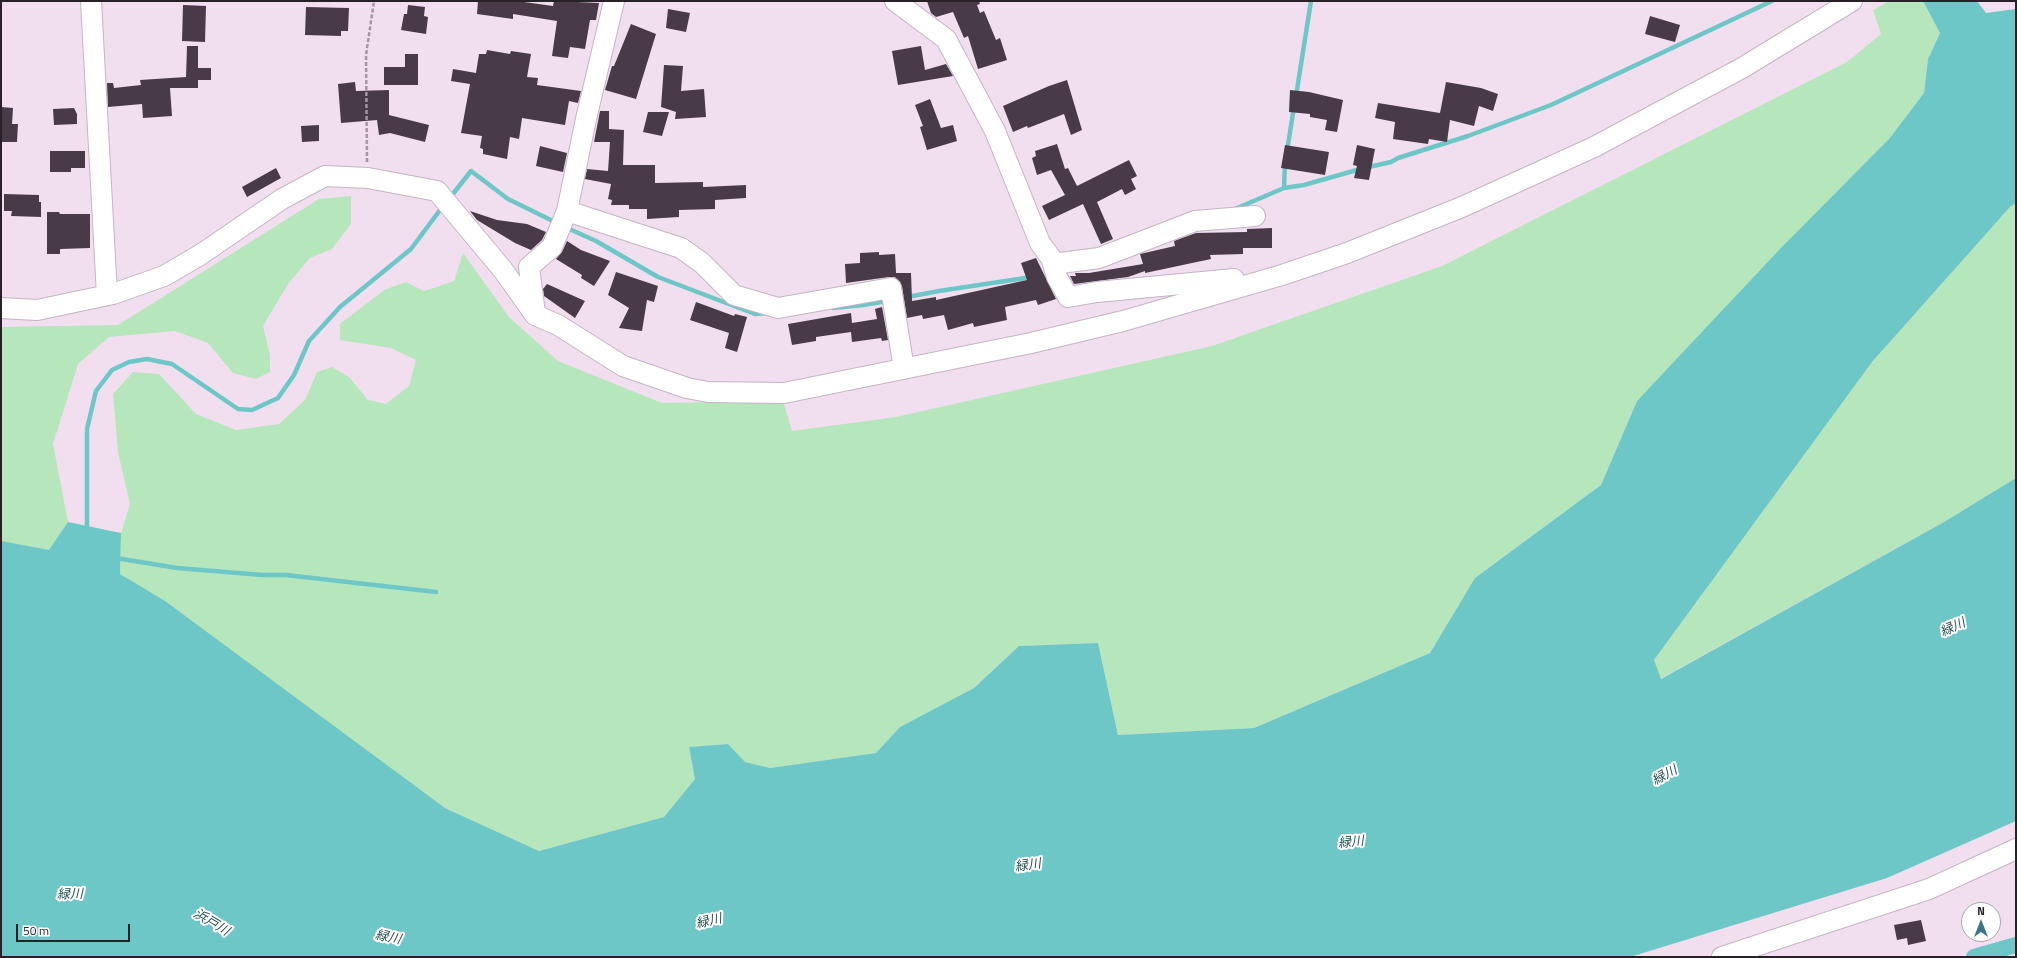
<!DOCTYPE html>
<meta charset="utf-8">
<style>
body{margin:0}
#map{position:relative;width:2017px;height:958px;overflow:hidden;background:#f1dff0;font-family:"Titillium Web",sans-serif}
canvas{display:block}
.frame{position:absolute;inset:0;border:2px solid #282228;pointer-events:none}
.north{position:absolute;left:1961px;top:902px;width:40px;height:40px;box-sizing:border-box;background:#fff;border:1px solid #a9a7a9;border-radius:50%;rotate:0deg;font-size:11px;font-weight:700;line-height:16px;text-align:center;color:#282228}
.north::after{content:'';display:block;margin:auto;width:14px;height:18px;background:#38748b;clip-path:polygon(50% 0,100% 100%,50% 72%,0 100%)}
.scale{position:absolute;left:16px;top:924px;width:114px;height:18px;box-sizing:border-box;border:2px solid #282228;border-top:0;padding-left:5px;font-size:12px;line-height:14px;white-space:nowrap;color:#282228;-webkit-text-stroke:3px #fff;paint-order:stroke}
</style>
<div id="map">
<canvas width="2017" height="958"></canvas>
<div class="frame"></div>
<div class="north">N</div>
<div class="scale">50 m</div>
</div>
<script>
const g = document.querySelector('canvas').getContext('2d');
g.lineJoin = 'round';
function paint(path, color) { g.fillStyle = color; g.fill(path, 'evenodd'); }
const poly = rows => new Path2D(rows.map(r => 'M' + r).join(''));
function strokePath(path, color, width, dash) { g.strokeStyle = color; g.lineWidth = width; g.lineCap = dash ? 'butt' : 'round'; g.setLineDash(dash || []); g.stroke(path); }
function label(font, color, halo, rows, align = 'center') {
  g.font = font + ' "Titillium Web","Noto Sans JP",sans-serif'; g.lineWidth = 4; g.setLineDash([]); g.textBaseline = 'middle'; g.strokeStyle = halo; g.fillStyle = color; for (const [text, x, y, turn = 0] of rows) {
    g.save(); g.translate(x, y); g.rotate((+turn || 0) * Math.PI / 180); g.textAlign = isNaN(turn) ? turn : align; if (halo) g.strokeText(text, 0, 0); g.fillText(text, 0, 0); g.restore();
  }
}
paint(poly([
 [1889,1,1923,1,1940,33,1928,59,1924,93,1889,139,1637,401,1601,485,1475,578,1430,653,1254,728,1118,735,1098,643,1019,646,974,688,900,727,876,753,770,768,745,762,728,744,689,747,695,779,664,817,539,851,445,808,120,574,121,533,130,504,118,452,113,394,133,372,159,374,196,414,236,430,279,424,305,400,317,372,332,367,349,377,368,400,386,404,409,386,416,360,391,348,340,340,340,324,384,290,406,282,424,291,454,281,463,253,509,317,558,361,662,403,783,401,792,431,896,417,1212,346,1442,266,1847,62,1881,34,1873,10],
 [351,196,351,224,332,249,310,258,288,284,263,326,270,355,270,372,256,379,233,373,208,343,175,331,109,337,78,364,53,444,68,522,49,551,1,557,1,327,118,325,319,199],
 [2016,203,2016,478,1944,522,1660,679,1654,660,1872,362,2010,207]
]), '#b6e6bc');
paint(poly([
 [1923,1,1977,1,1986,13,2016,9,2016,203,2010,207,1872,362,1654,660,1661,679,1944,522,2016,478,2016,821,1887,878,1630,957,1,957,1,541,49,550,68,522,121,533,120,574,165,601,445,808,539,851,664,817,695,779,689,747,728,744,745,762,770,768,876,753,900,727,974,688,1019,646,1098,643,1118,735,1254,728,1430,653,1475,578,1601,485,1637,401,1780,249,1889,139,1924,93,1928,59,1940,33]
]), '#6dc7c7');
strokePath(poly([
 [1296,96,1311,1],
 [1287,151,1294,107],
 [1284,188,1285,163],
 [449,199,471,171,508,199,557,223],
 [1235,209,1284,188,1304,185,1364,168,1391,162,1398,158,1468,136,1551,105,1772,1],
 [565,227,596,241,658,277,755,314,766,313],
 [897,299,939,291,1032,277],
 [833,308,863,305,888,301],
 [87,532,87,429,96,391,112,370,129,362,147,359,172,364,238,409,252,410,278,398,294,375,309,341,340,307,411,249,443,206],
 [116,558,177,568,262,575,286,575,436,592]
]), '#6dc7c7', 4.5);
strokePath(poly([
 [1974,957,2016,945]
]), '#6dc7c7', 16);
paint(poly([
 [478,1,517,1,553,6,554,1,599,3,596,20,590,20,585,49,570,47,568,58,552,56,557,21,513,14,513,19,477,14],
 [927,1,979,1,980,4,977,5,980,13,984,11,996,40,1000,38,1007,60,978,69,968,36,964,38,953,12,936,17,931,13],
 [183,5,206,6,205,42,182,41],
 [408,5,425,7,424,16,428,17,426,34,401,30,404,14,407,14],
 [306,7,349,8,348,31,341,31,341,36,305,35],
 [668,9,690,13,686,32,666,28],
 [1650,16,1680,25,1675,42,1645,34],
 [631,24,656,34,636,99,605,90,612,66,614,66],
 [187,46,198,46,198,68,211,68,211,80,198,80,198,88,170,88,172,116,143,118,142,104,108,107,107,83,113,83,114,88,141,85,140,80,186,77],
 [921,46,925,70,946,64,953,76,898,85,892,51],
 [487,50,510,54,511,51,531,54,527,77,538,78,537,85,581,91,578,103,569,101,565,125,522,118,519,139,510,137,507,159,483,154,483,149,480,148,482,136,461,133,470,84,451,81,453,69,476,73,479,54,486,54],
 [405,54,418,54,418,85,384,85,384,67,405,67],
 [664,65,683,66,681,91,704,89,706,117,675,119,676,112,661,107],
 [1067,80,1082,130,1071,135,1064,114,1028,128,1027,126,1013,132,1003,106,1049,86],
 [355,82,356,91,389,90,389,115,429,125,425,142,390,133,379,135,377,120,341,123,338,84],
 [1446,82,1481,88,1498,94,1493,111,1479,106,1474,126,1450,120,1447,142,1429,139,1428,144,1393,139,1395,122,1375,118,1378,103,1440,113],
 [1290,90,1309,92,1343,100,1337,132,1325,130,1327,120,1310,117,1310,114,1289,112],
 [930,99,941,128,953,125,957,141,927,150,920,127,923,126,915,105],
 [1,107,13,108,12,124,18,124,17,142,1,142],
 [74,108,77,114,77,124,54,125,53,109],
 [600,111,609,111,609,129,624,130,623,165,655,165,655,183,703,182,703,187,746,185,746,198,715,200,715,209,679,210,679,217,647,219,647,209,629,209,629,205,611,205,612,200,608,199,611,184,585,179,587,169,608,171,610,142,594,142],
 [648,112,669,112,662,136,643,132],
 [319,125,319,141,302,142,301,126],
 [1057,144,1065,169,1068,168,1077,186,1129,160,1137,176,1131,179,1136,189,1125,195,1122,189,1097,202,1113,239,1101,244,1083,204,1049,220,1042,206,1065,195,1051,170,1037,175,1032,158,1036,156,1035,151],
 [1285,145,1329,152,1325,175,1281,168],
 [1357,145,1375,149,1369,180,1354,178,1357,166,1353,165],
 [540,146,567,153,563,172,536,166],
 [50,151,85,151,85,168,71,168,71,172,50,172],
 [276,168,281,178,247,197,242,187],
 [4,194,39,195,39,202,41,202,41,217,11,216,12,211,4,211],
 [470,211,497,220,527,224,546,232,542,240,531,250,515,243,477,220],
 [47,212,59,212,60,214,90,214,90,248,60,249,60,254,47,254],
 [1272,228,1272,248,1243,248,1243,254,1210,255,1211,259,1145,273,1145,271,1128,277,1074,284,1070,276,1076,276,1075,273,1089,273,1143,264,1140,254,1175,246,1174,241,1196,233,1247,232,1247,229],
 [567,241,581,250,610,261,594,286,581,278,582,275,556,259,562,252],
 [879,252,879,255,895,254,896,273,911,273,912,301,936,297,936,300,1027,280,1021,263,1036,258,1056,299,1038,305,1036,300,1005,307,1007,320,974,327,973,323,948,330,944,315,923,319,922,315,907,318,902,286,895,277,889,277,846,283,845,264,860,263,860,253],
 [616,272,658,286,654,302,647,300,642,331,619,328,629,308,608,295],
 [547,284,585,301,575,318,544,296,543,289],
 [696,302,734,316,735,314,747,317,737,352,725,348,729,333,690,320],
 [882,307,888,340,882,341,881,338,852,342,851,332,816,337,816,341,792,345,788,324,851,313,852,323,877,319,875,309],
 [1921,920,1926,941,1908,945,1907,938,1897,940,1894,925]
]), '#493a48');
const minor = poly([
 [91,1,107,295],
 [895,1,946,39,995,131,1040,243,1051,258,1057,277,1068,297,1097,292,1234,279],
 [567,211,681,248,702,263,734,295,778,308,891,288,904,369],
 [1053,264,1099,258,1195,221,1255,216],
 [1,308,37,310,113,294,164,276,200,255,282,199,325,176,368,178,437,191,503,270,535,315,558,325,623,366,687,388,708,392,784,393,1031,343,1123,321,1282,275,1347,253,1462,207,1594,147,1742,68,1852,1],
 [535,313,529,267,552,247,567,211,586,119,614,1],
 [1722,957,1929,889,2016,849]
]);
strokePath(minor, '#c5b4c4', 22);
strokePath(poly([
 [367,162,366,55,374,1]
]), '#a396a2', 2.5, [4, 2]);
strokePath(minor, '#fff', 20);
label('italic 13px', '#265050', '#fff', [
 ["緑川",1953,628,-24],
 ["緑川",1665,776,-28],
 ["緑川",1351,843,-6],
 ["緑川",1028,866,-8],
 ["緑川",70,895,-1],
 ["緑川",709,922,-13],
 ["浜戸川",211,923,31],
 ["緑川",388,938,12]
]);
</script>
